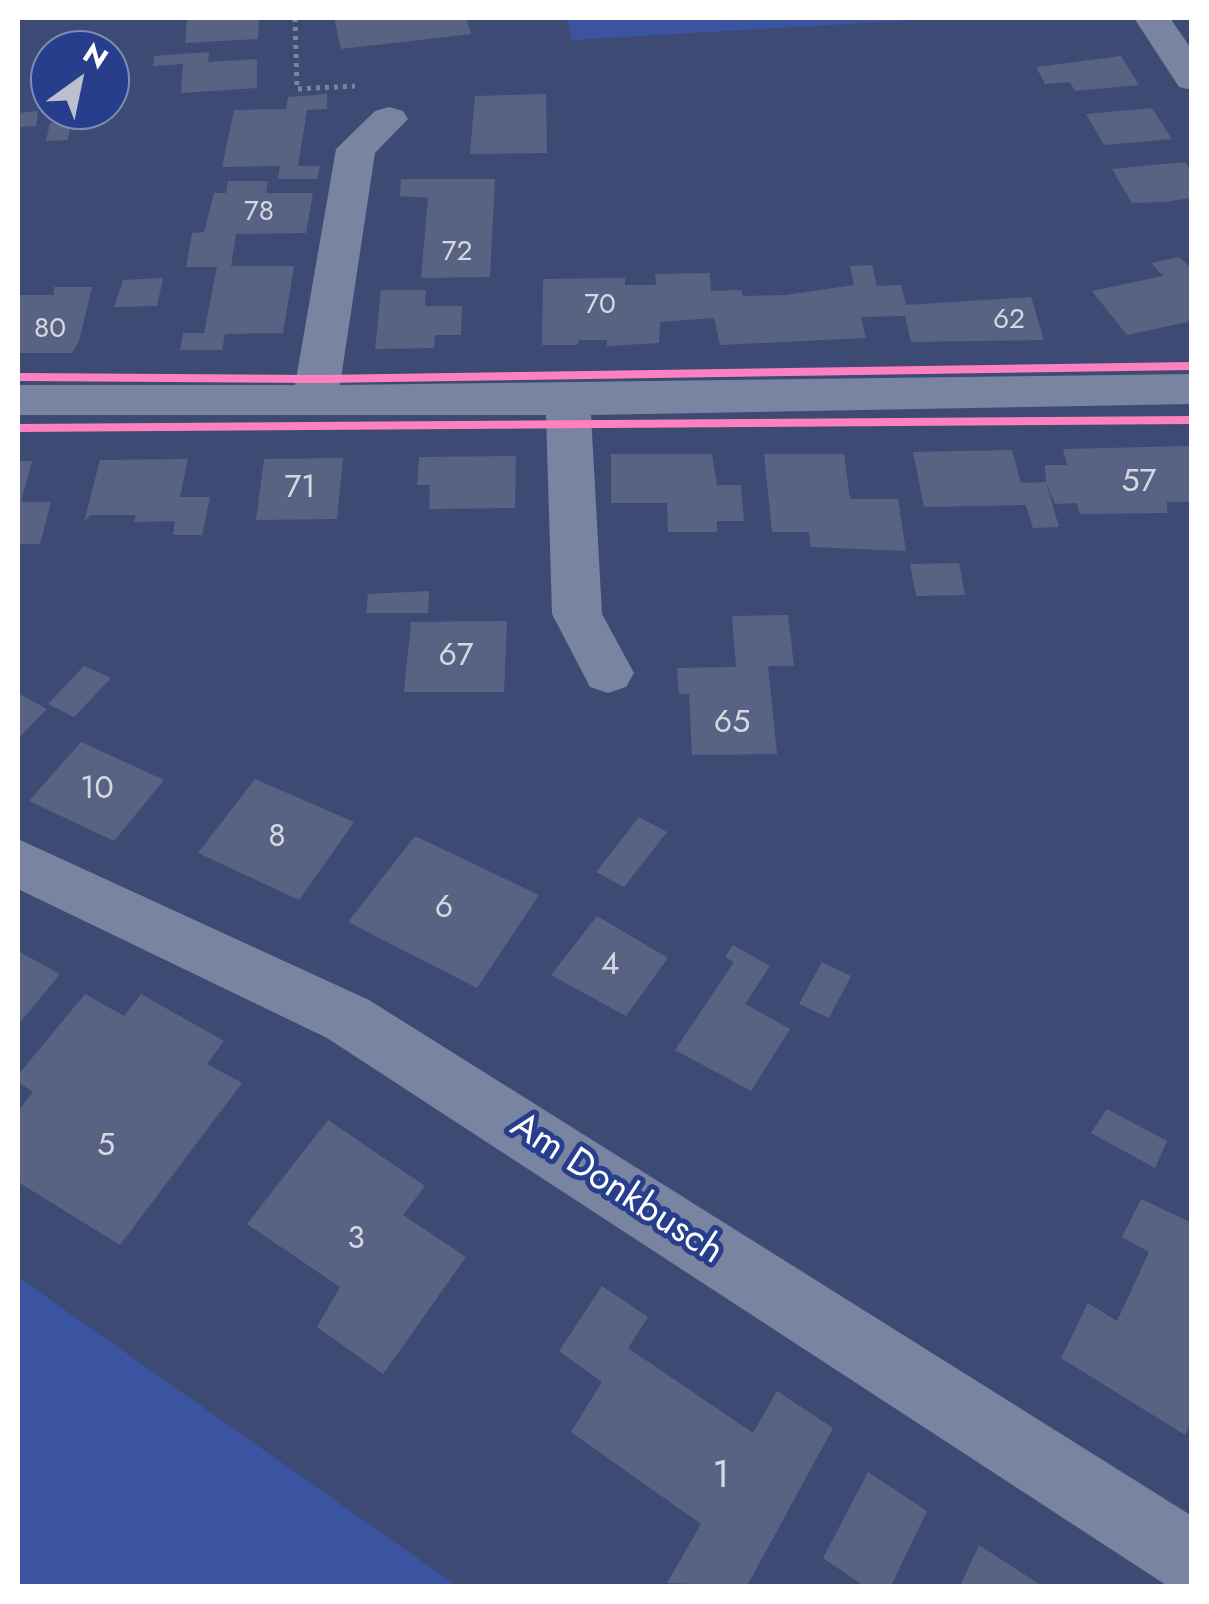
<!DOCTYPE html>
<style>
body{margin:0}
#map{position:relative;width:1209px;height:1604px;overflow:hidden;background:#3d4a74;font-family:Jost,sans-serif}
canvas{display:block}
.frame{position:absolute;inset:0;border:20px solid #fff;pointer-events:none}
.north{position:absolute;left:30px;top:30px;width:100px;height:100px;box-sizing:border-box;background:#263e8b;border:2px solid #7d8bb9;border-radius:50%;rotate:33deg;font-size:28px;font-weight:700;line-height:40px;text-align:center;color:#fff}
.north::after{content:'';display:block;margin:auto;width:35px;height:45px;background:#bbc0ce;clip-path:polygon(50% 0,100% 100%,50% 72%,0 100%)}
</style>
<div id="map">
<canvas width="1209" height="1604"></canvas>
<div class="frame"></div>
<div class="north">N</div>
</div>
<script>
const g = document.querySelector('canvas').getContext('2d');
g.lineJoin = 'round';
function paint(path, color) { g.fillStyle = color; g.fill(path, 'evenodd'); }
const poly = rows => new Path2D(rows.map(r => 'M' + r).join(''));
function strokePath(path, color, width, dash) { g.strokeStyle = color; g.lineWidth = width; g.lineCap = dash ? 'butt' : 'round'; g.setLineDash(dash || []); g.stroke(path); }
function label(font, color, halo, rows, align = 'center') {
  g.font = font + ' Jost,sans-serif'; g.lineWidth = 10; g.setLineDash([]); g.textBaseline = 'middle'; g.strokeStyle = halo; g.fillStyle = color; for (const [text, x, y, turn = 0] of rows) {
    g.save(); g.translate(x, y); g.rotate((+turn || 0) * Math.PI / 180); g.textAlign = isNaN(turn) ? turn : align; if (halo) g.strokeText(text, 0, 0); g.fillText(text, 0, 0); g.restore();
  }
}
paint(poly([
 [567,18,916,18,917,20,572,40],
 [18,1277,420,1560,457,1586,18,1586]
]), '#3b54a1');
paint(poly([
 [187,18,259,18,258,39,185,43],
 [334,18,466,18,471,34,341,49],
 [209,52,208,62,257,59,257,88,181,93,183,64,153,66,154,56],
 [1121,56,1139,85,1075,91,1070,82,1045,84,1036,67],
 [327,94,327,109,307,110,298,166,320,166,317,179,278,179,280,166,222,167,234,110,286,109,288,97],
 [546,94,547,153,470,154,475,96],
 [1152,108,1172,139,1104,145,1086,114],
 [38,111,36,126,18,127,18,113],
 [71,121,68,140,46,141,50,123],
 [1185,162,1192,173,1192,198,1163,202,1132,203,1112,169],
 [401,179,495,179,490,277,421,278,428,198,400,196],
 [228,181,268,181,266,193,313,193,306,233,236,234,231,266,294,266,283,333,225,334,222,350,180,350,183,333,204,333,217,267,186,267,192,233,204,232,214,193,226,193],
 [1179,257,1192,269,1192,321,1127,335,1092,291,1163,276,1151,263],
 [872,265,877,286,901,285,906,305,1031,297,1044,340,911,342,905,316,861,317,866,338,720,345,714,318,660,322,659,343,607,346,607,340,579,340,577,345,542,345,543,279,625,278,625,285,656,285,655,274,710,273,711,291,741,290,743,296,786,295,854,285,850,266],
 [163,278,157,306,114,307,123,280],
 [54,287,92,287,79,341,72,353,18,353,19,295,54,295],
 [381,290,426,290,425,306,462,306,461,335,435,335,434,348,375,349],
 [1189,446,1191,502,1167,502,1167,513,1080,514,1077,503,1055,504,1046,482,1045,465,1067,465,1063,449],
 [1012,450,1021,483,1046,482,1059,527,1033,528,1026,505,924,507,913,452],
 [611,454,712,454,717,485,741,485,744,521,717,521,717,532,668,532,667,503,611,503],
 [764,454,844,454,850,499,898,499,906,551,811,547,809,532,772,532],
 [516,456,515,508,429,509,430,485,417,485,419,457],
 [343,458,337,519,256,520,264,459],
 [188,459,180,497,210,497,202,535,173,535,175,521,134,522,136,515,90,515,84,522,100,460],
 [18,461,32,461,21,502,51,502,40,544,18,544],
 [959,563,965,595,916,596,910,564],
 [429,591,428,613,366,613,368,594],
 [788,615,794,666,768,666,777,754,692,755,689,694,679,694,677,668,736,667,732,616],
 [507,621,504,692,404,692,411,622],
 [84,666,111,678,74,717,48,704],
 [18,693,47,709,18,739],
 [81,742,164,780,114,841,29,801],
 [255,779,354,822,299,900,198,853],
 [639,817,667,832,624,887,596,872],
 [415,836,539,895,477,988,348,922],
 [597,916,668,958,626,1016,551,975],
 [733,945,770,966,745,1004,790,1029,751,1091,675,1050,734,962,725,957],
 [18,951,60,974,18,1025],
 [822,962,851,976,829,1018,799,1004],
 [85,994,124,1016,141,994,224,1041,207,1064,242,1083,120,1245,18,1182,18,1111,33,1092,18,1082,18,1075],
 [1107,1109,1167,1141,1155,1168,1091,1133],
 [328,1120,425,1186,403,1215,466,1257,383,1374,317,1327,340,1287,247,1224],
 [1141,1199,1192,1223,1192,1419,1185,1435,1061,1358,1088,1303,1117,1321,1149,1252,1122,1237],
 [602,1286,648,1317,628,1348,753,1433,777,1391,833,1428,747,1586,667,1583,701,1524,571,1432,602,1382,559,1351],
 [868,1472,927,1511,891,1586,864,1586,823,1558],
 [979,1545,1042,1586,960,1586]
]), '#586384');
strokePath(poly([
 [295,18,297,89,355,86]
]), '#7984a1', 5, [4, 5]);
paint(poly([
 [1134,18,1170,18,1192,50,1192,90,1179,87,1134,18],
 [389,107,403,111,408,119,375,153,340,385,1192,374,1192,404,591,415,602,614,634,673,626,687,608,693,590,687,552,614,546,415,18,415,18,385,295,385,336,149,375,111,389,107],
 [18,839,369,1000,1192,1516,1192,1586,1166,1585,327,1038,18,889,18,839]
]), '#7984a1');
paint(poly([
 [1192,362,1192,370,319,383,18,381,18,373,319,375,1192,362],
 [1192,416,1192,424,18,432,18,424,1192,416]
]), '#ff80c0');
label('28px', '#d5d8e0', null, [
 ["78",259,213],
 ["72",457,253],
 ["70",600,306],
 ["62",1009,321],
 ["80",50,330]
]);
label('32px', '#d5d8e0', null, [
 ["57",1139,483],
 ["71",300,489],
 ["67",456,657],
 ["65",732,724],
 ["10",97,790],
 ["8",277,838],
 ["6",444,909],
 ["4",610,966],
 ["5",106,1147],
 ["3",356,1240]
]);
label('38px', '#fff', '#263e8b', [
 ["Am Donkbusch",616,1190,33]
]);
label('38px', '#d5d8e0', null, [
 ["1",721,1478]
]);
</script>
